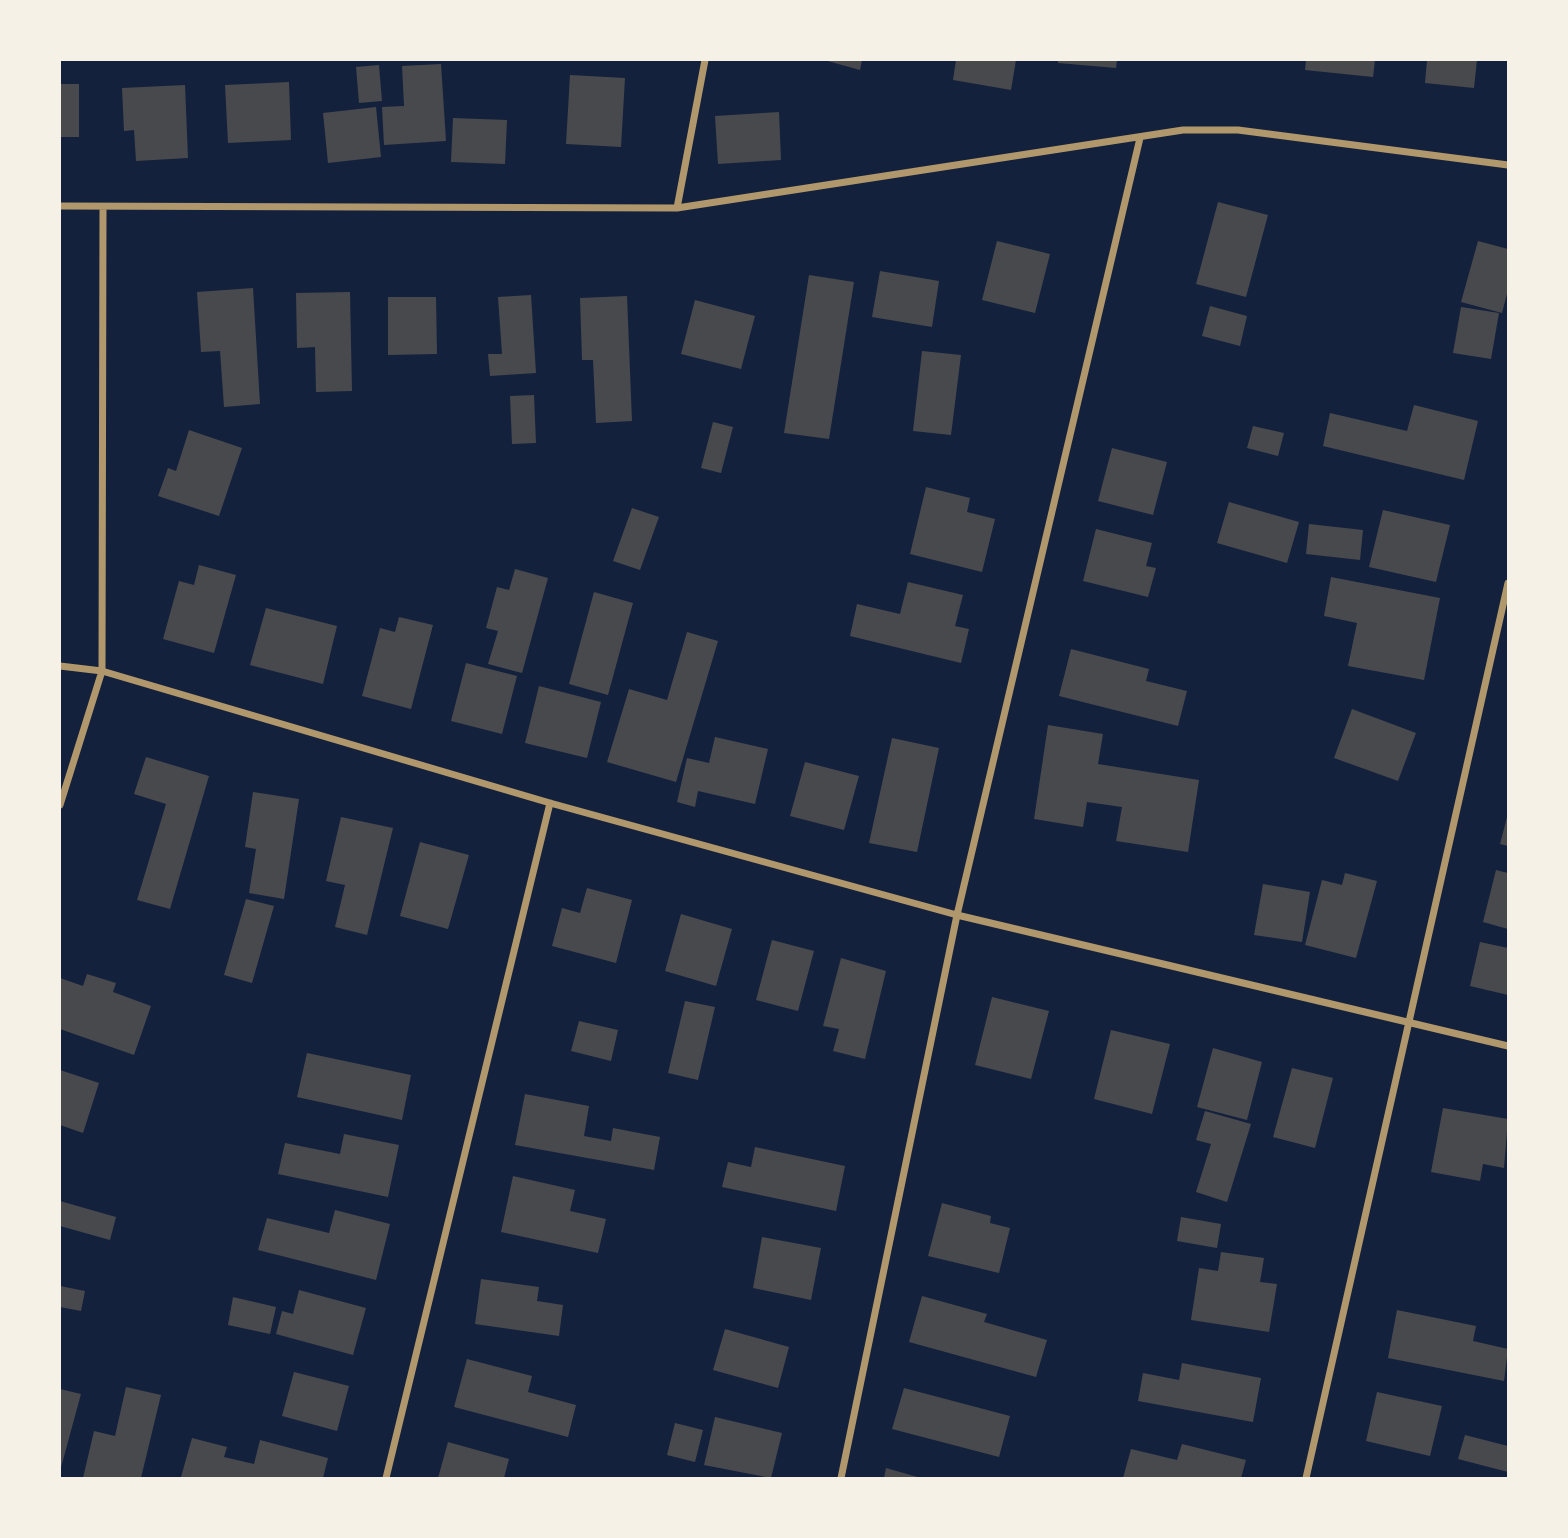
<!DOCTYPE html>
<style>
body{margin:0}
#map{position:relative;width:1568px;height:1538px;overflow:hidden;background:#14213d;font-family:Mulish,sans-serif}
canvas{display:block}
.frame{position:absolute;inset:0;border:61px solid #f6f1e7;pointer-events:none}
</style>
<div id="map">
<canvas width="1568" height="1538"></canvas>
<div class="frame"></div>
</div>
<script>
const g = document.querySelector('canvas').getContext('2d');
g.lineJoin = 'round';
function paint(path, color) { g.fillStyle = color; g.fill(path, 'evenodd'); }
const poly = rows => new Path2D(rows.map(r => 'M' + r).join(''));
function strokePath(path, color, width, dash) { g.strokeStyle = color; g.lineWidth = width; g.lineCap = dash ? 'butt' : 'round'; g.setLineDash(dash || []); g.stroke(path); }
paint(poly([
 [824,60,862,60,860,70],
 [956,60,1016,60,1011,90,953,80],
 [1058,60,1117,60,1116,68,1058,63],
 [1306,60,1375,60,1373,77,1305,70],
 [1427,60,1477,60,1474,88,1425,83],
 [441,64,446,141,384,145,382,107,404,106,402,66],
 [379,65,382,101,359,103,356,67],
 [570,75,625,78,621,147,566,144],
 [289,82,291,140,228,143,225,85],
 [60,84,79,84,79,137,60,137],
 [185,85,188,158,136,161,134,130,124,131,122,88],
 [376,107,381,157,328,163,323,113],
 [779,112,781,160,718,164,715,116],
 [453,118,507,120,505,164,451,162],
 [1218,202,1268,215,1246,297,1196,284],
 [997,241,1050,254,1035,313,982,300],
 [1478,241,1508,249,1508,290,1502,313,1461,302],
 [880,271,939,281,932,327,872,317],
 [809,275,854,282,829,439,784,433],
 [253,288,260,404,224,407,220,351,201,352,197,292],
 [350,292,352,391,316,392,315,347,297,348,296,293],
 [531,295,536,373,490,376,488,354,502,354,498,297],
 [627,296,632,421,596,423,593,360,582,360,580,298],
 [388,297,436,297,437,354,388,355],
 [695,300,755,316,741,369,681,354],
 [1210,306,1247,316,1240,346,1202,336],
 [1461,307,1499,313,1491,359,1453,353],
 [922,351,961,355,951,435,913,431],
 [534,395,536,443,512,444,510,396],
 [1414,405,1478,421,1464,480,1323,446,1330,413,1407,431],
 [713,422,733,427,721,473,701,468],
 [1253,426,1284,433,1278,456,1247,448],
 [189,430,242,448,219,516,158,496,168,468,176,471],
 [1112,448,1167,462,1153,515,1098,501],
 [926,487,970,498,967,512,995,519,982,572,910,554],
 [1229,502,1299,522,1287,563,1217,543],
 [632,508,659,517,640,570,613,561],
 [1383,510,1450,525,1436,582,1369,567],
 [1309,524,1363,530,1360,560,1306,554],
 [1096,529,1152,543,1146,566,1156,568,1148,597,1083,581],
 [199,565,236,575,214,653,163,639,179,581,194,585],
 [515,569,548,578,522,673,488,664,498,631,486,628,497,587,509,590],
 [1331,577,1440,598,1424,680,1348,666,1357,623,1324,616],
 [908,582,963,595,955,626,969,629,961,663,850,636,857,604,900,614],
 [594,592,633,603,608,695,569,684],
 [266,608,337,626,323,684,250,665],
 [399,617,433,625,411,709,362,696,380,628,395,632],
 [687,632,718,641,676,782,607,762,629,689,667,700],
 [1071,649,1149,669,1146,681,1187,691,1178,726,1059,696],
 [466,663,517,676,502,734,451,721],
 [539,686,601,702,587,758,525,743],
 [1352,709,1416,733,1398,781,1334,758],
 [1048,725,1103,734,1098,764,1199,780,1188,852,1116,841,1122,807,1087,802,1083,827,1034,819],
 [715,737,768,749,755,804,698,791,695,807,677,802,687,758,709,763],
 [892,738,939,748,917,852,869,843],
 [146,757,209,776,170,909,137,900,166,804,134,794],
 [805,762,859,776,844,830,790,816],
 [253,792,299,799,284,899,249,893,256,849,245,847],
 [1508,813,1508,846,1500,844],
 [341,817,393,828,367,935,335,927,345,885,326,881],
 [420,842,469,855,448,929,400,916],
 [1496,870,1508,873,1508,929,1483,922],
 [1345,873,1377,881,1356,958,1305,945,1322,880,1342,885],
 [1263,884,1310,892,1302,942,1254,935],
 [587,888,632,900,616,963,552,946,562,908,580,913],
 [246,899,274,906,252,983,224,975],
 [681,914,732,929,716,986,665,971],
 [772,940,814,951,798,1011,756,1000],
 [1480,942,1508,948,1508,995,1470,986],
 [841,958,886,971,865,1059,833,1051,839,1029,823,1026],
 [87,974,116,983,113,992,151,1006,134,1055,60,1029,60,978,83,986],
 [992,997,1049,1011,1031,1079,975,1065],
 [685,1001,715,1007,698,1080,668,1073],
 [579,1021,618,1030,611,1061,571,1051],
 [1111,1030,1170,1044,1152,1114,1094,1099],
 [1213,1048,1262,1062,1247,1120,1197,1107],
 [307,1053,411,1075,402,1120,297,1097],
 [1292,1068,1333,1078,1315,1148,1273,1137],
 [60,1070,99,1083,83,1133,60,1125],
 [525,1094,589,1106,584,1136,611,1141,613,1128,660,1137,654,1170,515,1145],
 [1443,1108,1508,1119,1504,1168,1483,1164,1480,1181,1431,1172],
 [1205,1111,1251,1124,1227,1202,1196,1192,1211,1144,1196,1140],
 [344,1134,399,1145,388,1197,278,1174,285,1143,340,1154],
 [755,1147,845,1166,836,1211,722,1187,728,1162,751,1167],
 [513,1176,575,1190,570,1211,606,1219,598,1253,501,1232],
 [60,1201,116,1217,110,1240,60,1226],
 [942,1203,991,1216,990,1223,1010,1228,999,1273,928,1256],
 [335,1210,390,1224,376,1280,258,1250,267,1218,329,1233],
 [1181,1217,1221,1224,1217,1248,1177,1241],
 [762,1237,821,1248,811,1300,753,1288],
 [1221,1252,1264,1258,1260,1282,1277,1284,1269,1332,1191,1320,1199,1268,1218,1271],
 [481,1279,539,1287,537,1301,563,1305,559,1336,475,1324],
 [60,1286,85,1291,81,1311,60,1307],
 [299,1290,366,1308,353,1355,276,1334,282,1311,293,1314],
 [922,1296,987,1314,984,1322,1047,1340,1036,1377,909,1342],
 [233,1297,276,1307,270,1334,228,1325],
 [1397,1310,1476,1326,1473,1341,1508,1349,1504,1381,1388,1358],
 [725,1329,789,1347,778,1388,713,1370],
 [467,1359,532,1376,528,1392,576,1405,568,1437,454,1407],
 [1182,1363,1261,1378,1253,1422,1138,1401,1143,1373,1179,1380],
 [294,1372,349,1386,337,1431,282,1416],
 [126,1387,161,1395,141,1478,83,1478,94,1431,115,1436],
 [904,1388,1010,1416,999,1457,892,1429],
 [60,1389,81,1394,60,1471],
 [1377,1392,1442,1406,1430,1456,1366,1441],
 [715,1417,782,1433,771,1478,704,1465],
 [675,1423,703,1430,695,1462,667,1455],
 [1465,1435,1508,1446,1508,1472,1458,1459],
 [192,1438,227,1447,224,1457,254,1464,260,1440,328,1458,323,1478,188,1478,181,1477],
 [448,1442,509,1459,504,1478,438,1478],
 [1182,1444,1246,1460,1241,1478,1123,1478,1131,1449,1177,1460],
 [886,1468,921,1478,884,1478]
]), '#48494c');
strokePath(poly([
 [60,206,677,208,1183,130,1238,130,1508,165],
 [677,208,705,60],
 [60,666,102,671,550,803,957,915,1508,1046],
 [60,805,102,671,103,208],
 [386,1478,550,803],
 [841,1478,957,915,1140,138],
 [1306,1478,1508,583]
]), '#b1986c', 7);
</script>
